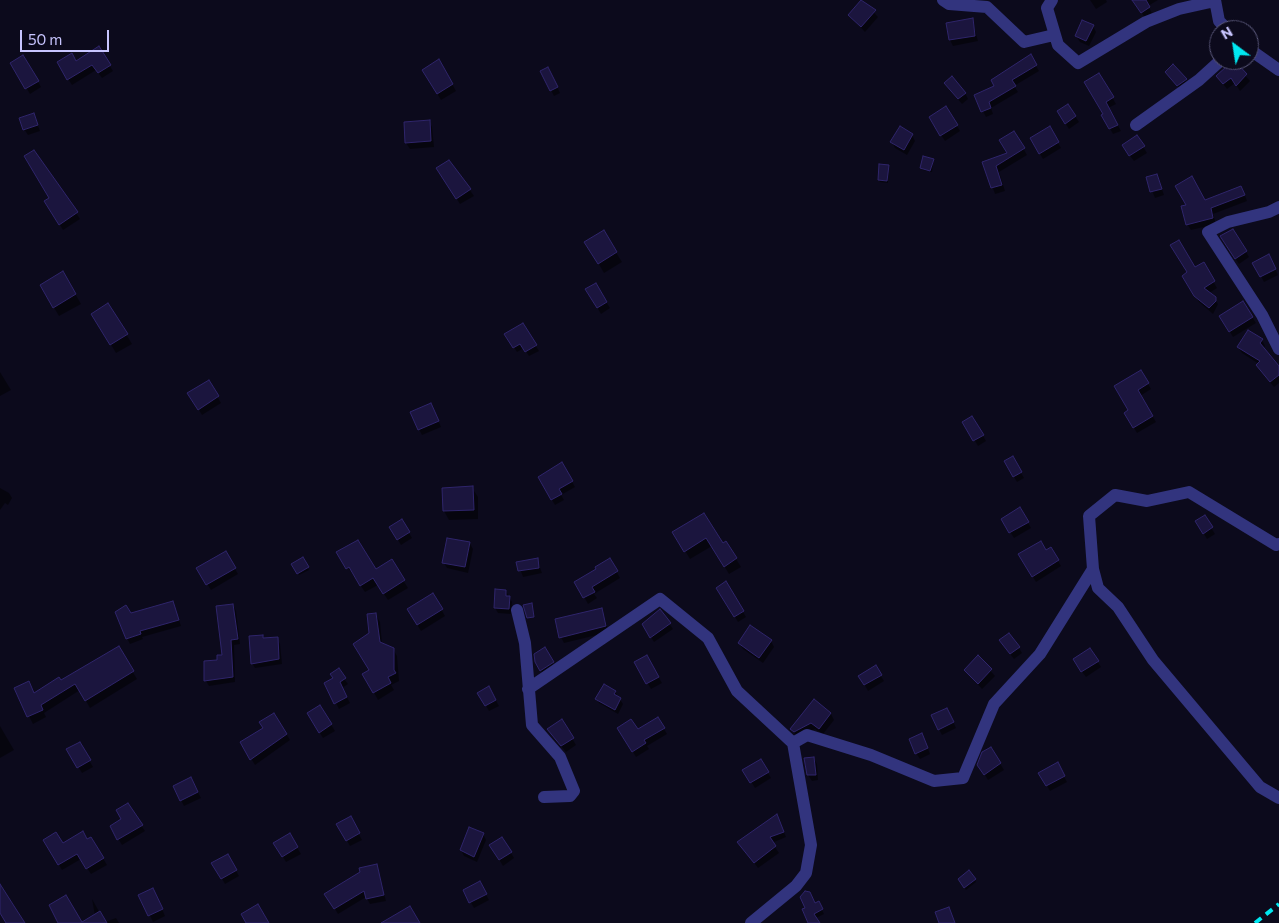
<!DOCTYPE html>
<style>
body{margin:0}
#map{position:relative;width:1279px;height:923px;overflow:hidden;background:#0c0a1c;font-family:Commissioner,sans-serif}
canvas{display:block}
.north{position:absolute;left:1209px;top:20px;width:50px;height:50px;box-sizing:border-box;background:#0c0a1c;border:1px solid #575577;border-radius:50%;rotate:329deg;font-size:14px;font-weight:700;line-height:20px;text-align:center;color:#c8c5ff}
.north::after{content:'';display:block;margin:auto;width:18px;height:22px;background:#00e7f0;clip-path:polygon(50% 0,100% 100%,50% 72%,0 100%)}
.scale{position:absolute;left:20px;top:30px;width:89px;height:22px;box-sizing:border-box;border:2px solid #c8c5ff;border-top:0;padding-left:6px;font-size:15px;line-height:18px;white-space:nowrap;color:#c8c5ff;-webkit-text-stroke:4px #0c0a1c;paint-order:stroke}
</style>
<div id="map">
<canvas width="1279" height="923"></canvas>
<div class="north">N</div>
<div class="scale">50 m</div>
</div>
<script>
const g = document.querySelector('canvas').getContext('2d');
g.lineJoin = 'round';
function paint(path, color) { g.fillStyle = color; g.fill(path, 'evenodd'); }
const poly = rows => new Path2D(rows.map(r => 'M' + r).join(''));
function strokePath(path, color, width, dash) { g.strokeStyle = color; g.lineWidth = width; g.lineCap = dash ? 'butt' : 'round'; g.setLineDash(dash || []); g.stroke(path); }
paint(poly([
 [862,0,878,17,865,32,849,15],
 [1090,0,1106,0,1107,2,1096,9],
 [1134,0,1158,0,1148,6,1152,13,1145,18],
 [972,20,978,41,953,46,950,40],
 [1093,26,1096,32,1089,46,1080,42,1076,36],
 [98,48,113,71,102,78,96,70,72,85,58,63,76,62],
 [23,56,41,87,30,94,12,63],
 [1030,56,1039,71,1014,86,1018,92,991,108,993,114,986,117,975,96,996,87],
 [1231,60,1250,81,1240,91,1235,83,1227,89,1217,76],
 [439,61,456,91,441,100,423,70],
 [551,74,560,93,554,96,551,90],
 [1099,75,1116,104,1108,108,1121,131,1113,134,1103,116,1104,115],
 [1168,75,1186,80,1187,82,1179,88],
 [949,89,965,93,968,99,962,104],
 [1068,106,1079,122,1069,129,1062,118],
 [946,108,960,131,945,141,930,118],
 [33,114,40,131,28,135,24,129],
 [429,121,432,127,434,147,410,149,406,143,405,123],
 [1049,128,1061,148,1043,159,1031,139],
 [1014,132,1027,155,999,172,1005,191,995,194,984,163,1009,154],
 [912,135,915,141,907,155,895,148,892,142],
 [1137,137,1147,153,1134,161,1127,152],
 [933,160,932,172,923,170,921,167],
 [449,161,474,196,460,204,441,174],
 [888,166,888,183,880,182,879,180],
 [1157,175,1164,195,1155,198,1147,178],
 [62,191,80,219,63,230,49,207,51,198],
 [1244,193,1247,201,1213,214,1216,224,1191,230,1187,224,1205,201],
 [603,232,622,262,604,273,586,242],
 [1225,242,1246,252,1249,257,1239,264],
 [1272,262,1278,275,1264,282,1261,276],
 [1203,264,1217,288,1209,293,1218,304,1213,314,1199,302,1183,276],
 [63,273,81,304,59,316,41,286],
 [595,284,610,308,601,314,587,290],
 [108,304,132,344,116,353,98,323],
 [1221,317,1252,317,1256,323,1233,337],
 [522,324,539,351,529,356,524,348,517,352,506,335],
 [1262,340,1265,346,1264,349,1279,368,1279,383,1274,387,1261,371,1257,365,1259,364,1242,353,1238,347],
 [0,372,11,390,0,396],
 [1141,372,1151,389,1140,396,1156,422,1137,433,1125,413,1130,410],
 [208,381,221,403,202,415,189,393],
 [434,411,441,427,422,435,419,429],
 [972,417,986,441,978,446,964,422],
 [1012,458,1024,478,1017,482,1005,462],
 [562,464,575,487,561,495,564,500,555,505,539,478],
 [0,488,9,493,12,498,8,505,5,503,0,510],
 [472,488,478,497,478,519,449,520,444,511,443,489],
 [1020,509,1031,528,1014,538,1002,519],
 [704,514,723,545,726,543,741,567,729,574,712,546,690,559,674,532],
 [1204,516,1215,534,1207,539,1200,527],
 [402,521,412,538,401,545,391,528],
 [470,544,473,549,468,573,447,568,444,563],
 [1051,549,1061,566,1036,582,1020,555,1046,552],
 [225,552,238,574,211,590,198,569],
 [338,553,375,571,391,561,408,588,388,600,378,585,365,592],
 [303,559,309,570,299,575,293,565],
 [610,559,620,578,594,594,597,598,588,604,576,582,598,570],
 [537,560,542,573,523,577,518,563],
 [726,583,746,617,738,622,718,588],
 [496,591,506,591,512,602,511,614,498,613,495,608],
 [433,595,445,616,421,631,408,610],
 [173,603,181,626,142,637,143,639,130,644,127,638,131,614],
 [233,605,236,611,240,644,234,645,235,682,209,686,206,681,224,656],
 [602,610,609,632,564,643,561,637],
 [660,611,673,629,654,642,643,624],
 [375,614,380,622,382,644,393,649,397,656,399,681,391,685,394,690,378,700,364,674,370,670],
 [250,637,277,638,280,644,282,664,255,668,252,663],
 [771,641,774,647,763,663,743,649,739,643],
 [1004,646,1019,648,1022,653,1014,659],
 [118,648,137,679,90,708,80,690,44,713,46,717,33,724,15,689,34,694,61,682],
 [544,649,556,668,544,676,536,662],
 [1090,650,1101,667,1086,677,1078,666],
 [646,657,662,683,651,689,636,663],
 [978,657,995,676,982,689,965,670],
 [875,667,884,681,868,691,860,676],
 [344,679,348,684,342,688,350,703,339,709,326,683],
 [489,688,499,706,489,711,479,693],
 [615,692,623,704,618,714,599,703,597,699],
 [814,701,831,714,834,720,823,734,815,729,798,738,792,730],
 [320,707,335,731,323,738,308,714],
 [274,714,290,740,255,765,241,742,264,729],
 [950,715,956,728,942,735,939,729],
 [658,719,667,734,647,746,649,749,636,757,619,728,637,731],
 [562,721,576,745,566,752,548,730],
 [0,726,14,750,0,758],
 [925,741,930,754,920,759,916,753],
 [79,743,93,767,82,773,68,750],
 [991,749,1004,770,988,780,979,765],
 [814,759,817,764,818,780,812,781,808,775],
 [760,760,771,778,755,788,744,770],
 [1057,764,1067,782,1050,791,1040,773],
 [194,785,201,798,184,806,181,800],
 [127,805,145,831,122,845,111,827,123,820],
 [350,818,362,840,350,846,338,825],
 [779,821,786,837,772,843,779,853,758,868,739,842],
 [483,834,486,840,477,862,464,856,461,850],
 [289,835,301,854,286,862,275,843],
 [91,838,107,865,91,874,81,859,62,870,44,840,63,845],
 [502,838,514,858,503,866,491,846],
 [227,855,239,876,225,884,213,863],
 [376,866,386,901,370,904,366,897,338,914,326,894],
 [975,880,976,882,966,890,961,882],
 [479,882,489,900,474,908,464,890],
 [140,895,156,895,165,916,153,922],
 [811,895,815,904,818,902,824,914,816,918,818,923,809,923,807,908],
 [92,899,105,922,116,918,119,923,83,923,95,916]
]), '#0007');
const building = poly([
 [861,0,876,10,861,27,848,15,861,0],
 [1132,0,1146,0,1150,7,1141,13,1132,0],
 [973,18,975,36,949,40,946,23,973,18],
 [1082,20,1094,25,1086,41,1075,36,1082,20],
 [99,46,111,65,98,73,92,65,67,80,57,62,72,53,76,61,99,46],
 [1031,54,1037,65,1012,80,1016,86,989,102,991,108,981,112,974,95,994,86,991,80,1031,54],
 [23,55,39,81,25,89,10,63,23,55],
 [439,59,453,84,437,94,422,70,439,59],
 [1229,60,1234,60,1247,74,1236,86,1231,78,1223,84,1216,76,1227,66,1229,60],
 [1173,64,1187,79,1177,86,1165,72,1173,64],
 [548,67,558,87,550,91,540,71,548,67],
 [1099,73,1114,97,1106,102,1118,125,1109,129,1101,115,1103,114,1084,82,1099,73],
 [952,76,966,93,958,99,944,83,952,76],
 [1068,104,1076,116,1065,124,1057,111,1068,104],
 [946,106,958,125,940,136,929,117,946,106],
 [34,113,38,125,23,130,19,118,34,113],
 [430,120,431,141,405,143,404,122,430,120],
 [900,126,913,134,904,150,890,142,900,126],
 [1050,126,1059,142,1039,154,1030,138,1050,126],
 [1014,131,1025,148,996,166,1002,185,991,188,982,162,1007,153,999,140,1014,131],
 [1137,135,1145,146,1129,156,1122,145,1137,135],
 [34,150,78,212,59,225,44,201,49,198,24,156,34,150],
 [923,156,934,159,930,171,920,168,923,156],
 [449,160,471,189,456,199,436,168,449,160],
 [879,164,889,165,887,181,878,180,879,164],
 [1157,174,1162,189,1150,192,1146,177,1157,174],
 [1192,176,1205,200,1241,186,1245,195,1211,208,1213,218,1186,225,1181,206,1186,205,1175,186,1192,176],
 [1233,229,1247,251,1235,259,1220,236,1233,229],
 [604,230,617,252,598,264,584,242,604,230],
 [1179,240,1195,267,1204,262,1215,281,1204,288,1216,297,1216,301,1209,308,1194,296,1182,276,1187,272,1170,245,1179,240],
 [1269,254,1276,269,1260,277,1252,263,1269,254],
 [63,271,76,294,53,308,40,285,63,271],
 [596,283,607,302,597,308,585,289,596,283],
 [1243,301,1253,317,1229,332,1219,316,1243,301],
 [108,303,128,334,110,345,91,314,108,303],
 [523,323,537,345,525,352,520,344,513,348,504,334,523,323],
 [1248,330,1263,339,1260,343,1279,366,1279,375,1270,382,1256,365,1260,361,1237,347,1248,330],
 [1141,370,1149,383,1138,390,1153,416,1133,428,1124,413,1128,410,1114,386,1141,370],
 [209,380,219,396,198,410,187,393,209,380],
 [431,403,439,421,418,430,410,412,431,403],
 [972,416,984,435,973,441,962,422,972,416],
 [1013,456,1022,472,1013,477,1004,461,1013,456],
 [562,462,573,481,559,489,562,494,551,500,538,477,562,462],
 [473,486,474,510,443,511,442,488,473,486],
 [1020,507,1029,522,1009,533,1001,519,1020,507],
 [704,513,723,543,726,541,737,558,724,567,706,538,684,552,672,532,704,513],
 [1205,515,1213,527,1203,534,1195,521,1205,515],
 [402,519,410,532,397,540,389,527,402,519],
 [447,538,470,542,465,567,442,563,447,538],
 [358,540,376,569,392,559,405,580,383,594,373,578,360,586,349,567,346,569,336,552,358,540],
 [1041,541,1046,550,1051,547,1059,560,1032,577,1018,554,1041,541],
 [226,551,236,568,206,585,196,568,226,551],
 [303,557,309,567,297,574,291,564,303,557],
 [538,558,539,568,518,571,516,562,538,558],
 [610,558,618,571,592,587,595,592,583,598,574,582,596,569,595,567,610,558],
 [726,581,744,611,734,617,716,588,726,581],
 [495,589,506,590,506,596,510,596,509,609,494,608,495,589],
 [433,593,443,609,417,625,407,609,433,593],
 [173,601,179,620,140,631,141,634,126,639,115,612,126,605,131,613,173,601],
 [532,603,534,617,527,618,523,605,532,603],
 [233,604,238,639,231,640,233,677,204,681,204,661,217,660,217,655,222,655,216,606,233,604],
 [602,608,606,626,559,638,555,619,602,608],
 [660,609,671,623,650,638,642,624,660,609],
 [376,613,380,642,394,648,394,670,396,673,388,677,391,683,373,693,362,674,369,670,353,644,369,633,367,614,376,613],
 [750,625,772,640,759,658,738,643,750,625],
 [1009,633,1020,647,1010,654,999,640,1009,633],
 [263,635,263,638,278,637,279,659,251,664,249,636,263,635],
 [119,646,134,671,85,701,75,684,41,705,43,710,27,717,14,688,29,681,34,693,59,677,61,680,119,646],
 [545,647,554,662,540,671,535,662,534,654,545,647],
 [1090,648,1099,661,1081,672,1073,659,1090,648],
 [647,655,659,677,646,684,634,662,647,655],
 [978,655,992,669,978,684,964,670,978,655],
 [876,665,882,675,864,685,858,676,876,665],
 [339,668,346,678,340,682,347,697,334,704,324,683,333,678,330,674,339,668],
 [604,684,616,691,614,694,621,698,615,710,595,699,604,684],
 [489,686,496,700,485,706,477,693,489,686],
 [814,699,831,713,819,729,811,723,794,732,790,729,814,699],
 [320,705,332,724,319,733,307,713,320,705],
 [947,708,954,722,938,730,931,715,947,708],
 [274,713,287,734,250,760,240,742,263,728,259,722,274,713],
 [658,717,665,728,644,740,646,743,632,752,617,728,631,719,638,729,658,717],
 [562,719,574,738,561,746,547,729,562,719],
 [922,733,928,748,915,754,909,739,922,733],
 [80,742,91,760,77,768,66,749,80,742],
 [991,747,1001,763,984,775,977,765,982,752,991,747],
 [814,757,816,775,807,775,804,758,814,757],
 [761,759,769,772,750,783,742,770,761,759],
 [1058,762,1065,776,1046,786,1038,773,1058,762],
 [191,777,198,792,180,801,173,786,191,777],
 [128,803,143,825,117,840,110,826,121,819,116,810,128,803],
 [777,814,784,832,770,837,776,846,754,863,737,842,777,814],
 [351,816,360,833,346,841,336,824,351,816],
 [469,827,484,833,474,857,460,850,469,827],
 [83,831,87,839,91,837,104,858,86,869,77,854,58,865,43,840,56,832,63,843,83,831],
 [290,833,298,847,282,857,273,843,290,833],
 [502,837,512,852,499,860,489,845,502,837],
 [228,854,237,870,221,879,211,863,228,854],
 [377,864,384,895,366,899,364,891,334,909,324,894,360,872,359,868,377,864],
 [969,870,976,879,964,888,958,879,969,870],
 [480,881,487,894,469,903,463,890,480,881],
 [0,884,14,906,25,923,6,923,0,913,0,884],
 [153,888,163,909,148,916,138,895,153,888],
 [805,891,810,892,815,903,819,901,823,909,814,914,820,923,808,923,802,909,805,908,800,897,805,891],
 [66,895,82,922,100,911,107,923,58,923,49,905,66,895],
 [258,904,269,923,246,923,241,914,258,904],
 [410,906,420,923,381,923,410,906],
 [949,907,955,923,939,923,935,912,949,907]
]);
paint(building, '#1b153e');
strokePath(building, '#2f256b', 1);
strokePath(poly([
 [943,0,949,4,987,7,1024,42,1054,35],
 [1052,0,1047,8,1058,45,1078,63,1146,22,1179,9,1215,1],
 [1215,0,1219,21,1228,30],
 [1249,49,1279,70],
 [1136,125,1199,80,1221,60],
 [1279,207,1269,212,1228,222,1208,232,1262,315,1279,349],
 [1093,569,1098,588,1118,607,1153,660,1260,787,1279,798],
 [517,610,525,643,532,725,560,757,574,791,570,796,544,797],
 [528,689,660,599,708,638,737,691,793,743],
 [793,743,807,735,871,755,934,781,963,778,994,704,1040,654,1093,569,1089,516,1115,495,1147,501,1189,492,1276,545,1279,544],
 [751,923,796,886,806,873,811,845,793,743]
]), '#32347e', 12);
strokePath(poly([
 [1255,923,1279,904]
]), '#00e7f0', 4, [8, 6]);
</script>
